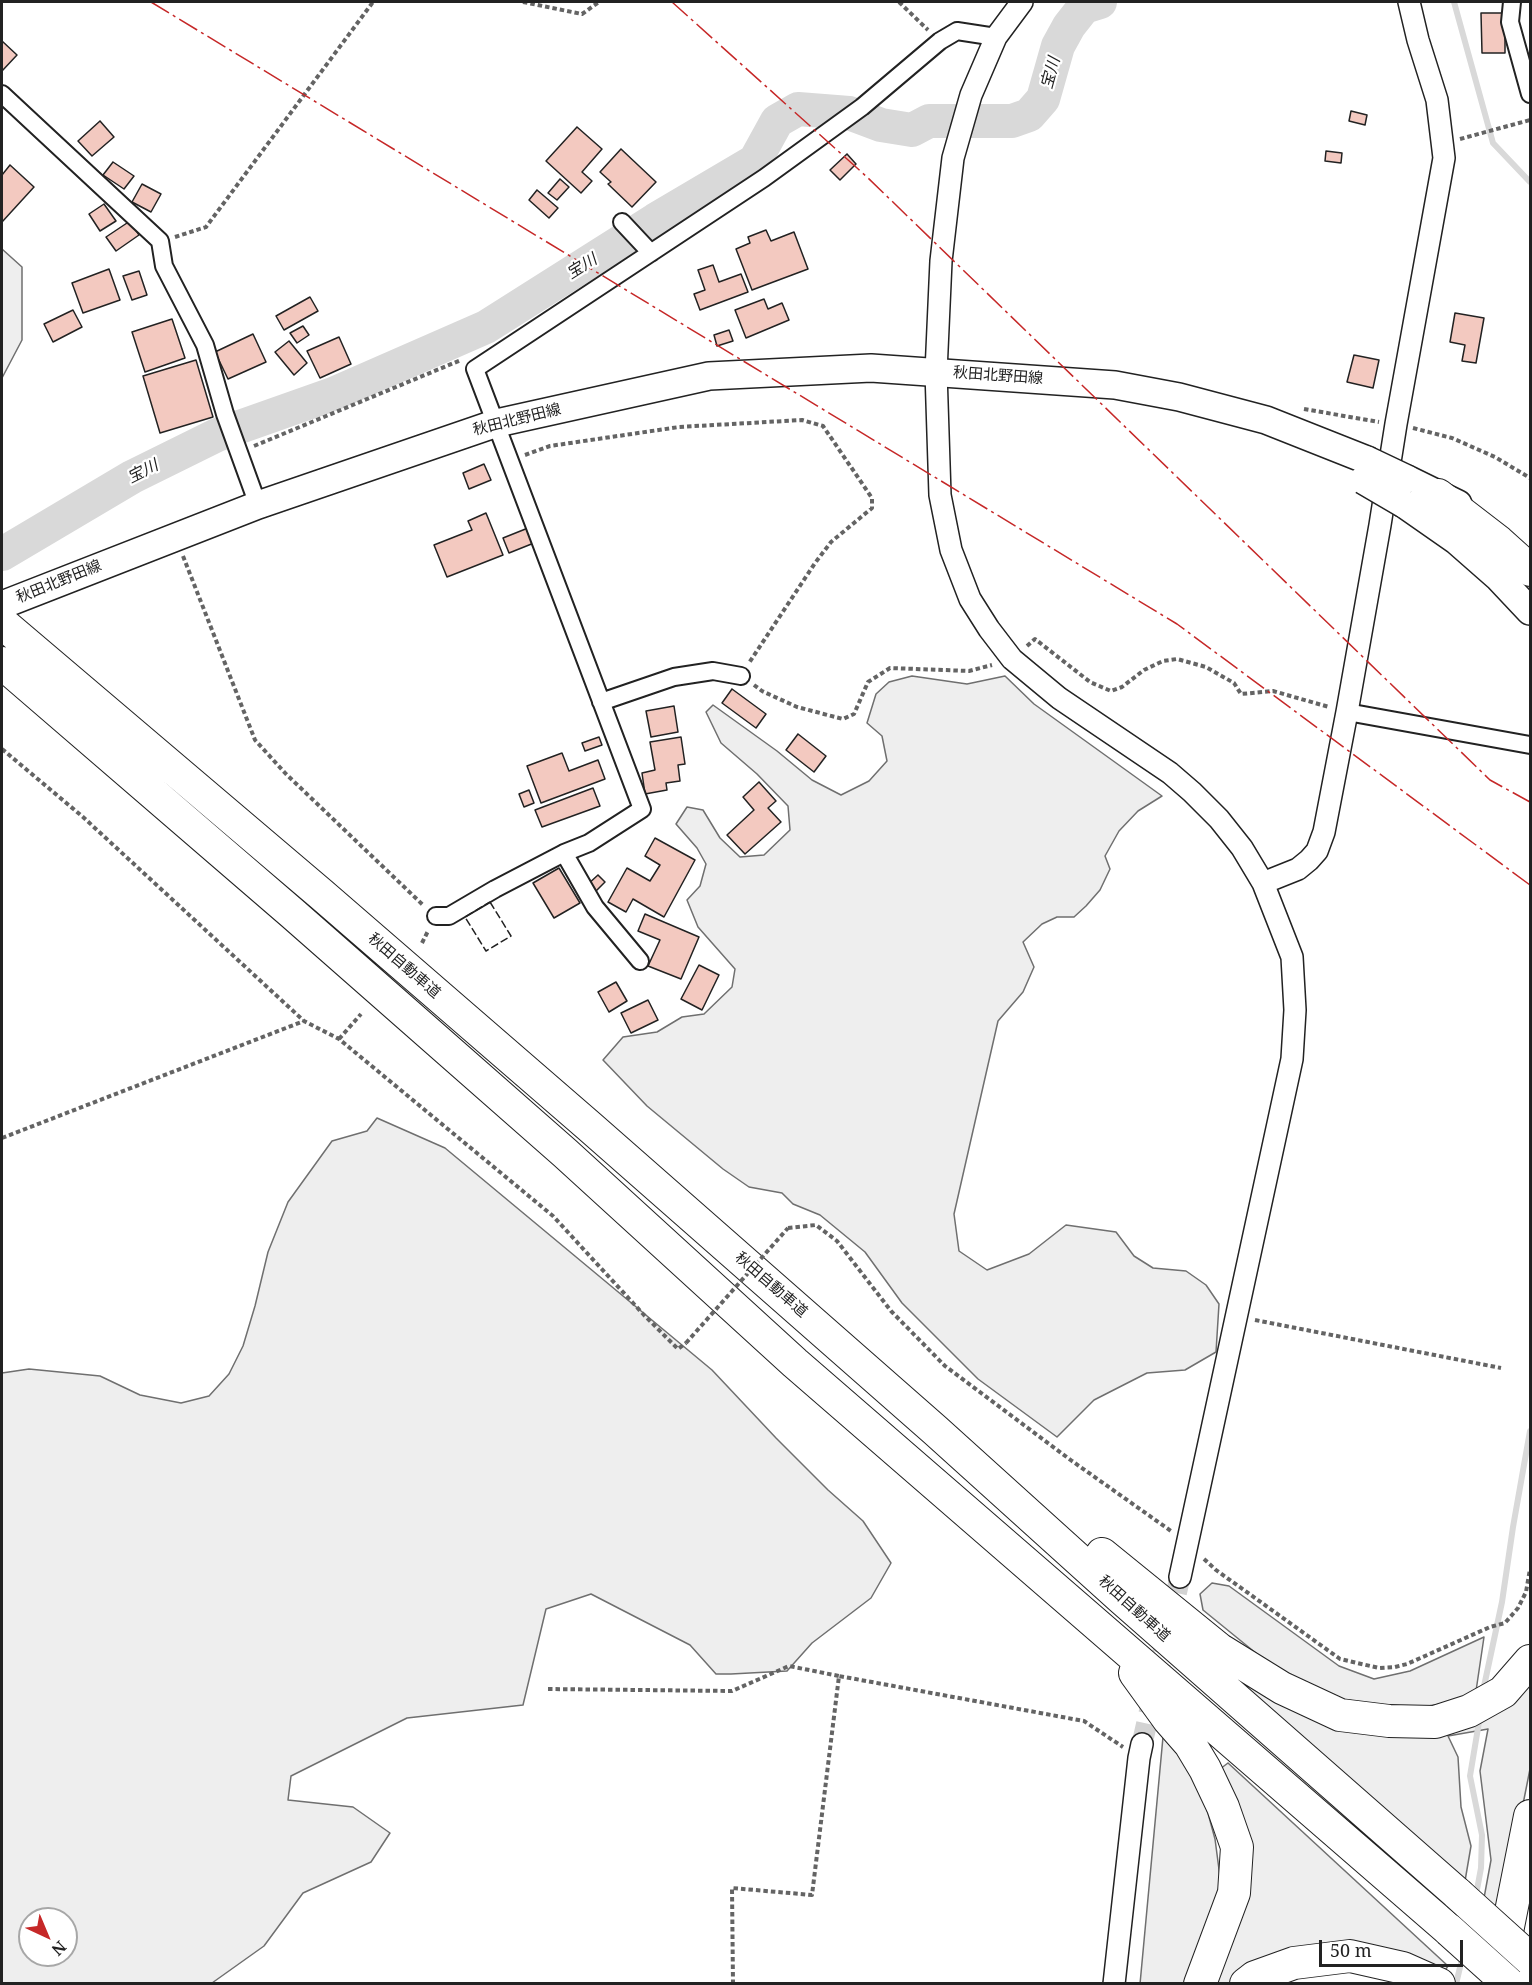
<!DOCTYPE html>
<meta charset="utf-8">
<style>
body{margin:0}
#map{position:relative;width:1532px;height:1985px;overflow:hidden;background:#fff;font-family:"Noto Serif",serif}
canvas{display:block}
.frame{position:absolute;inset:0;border:3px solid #222;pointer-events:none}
.north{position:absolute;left:18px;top:1907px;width:60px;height:60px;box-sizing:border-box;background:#fff;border:2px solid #a7a7a7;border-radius:50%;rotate:136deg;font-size:16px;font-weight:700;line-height:24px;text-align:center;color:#222}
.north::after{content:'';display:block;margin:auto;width:21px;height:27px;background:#c62828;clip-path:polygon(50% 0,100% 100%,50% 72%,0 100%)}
.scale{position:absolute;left:1319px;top:1940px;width:144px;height:27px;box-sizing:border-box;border:3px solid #222;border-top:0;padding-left:8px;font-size:18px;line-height:21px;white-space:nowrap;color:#222;-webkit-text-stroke:4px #fff;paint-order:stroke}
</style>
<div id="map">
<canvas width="1532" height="1985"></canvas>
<div class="frame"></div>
<div class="north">N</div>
<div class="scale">50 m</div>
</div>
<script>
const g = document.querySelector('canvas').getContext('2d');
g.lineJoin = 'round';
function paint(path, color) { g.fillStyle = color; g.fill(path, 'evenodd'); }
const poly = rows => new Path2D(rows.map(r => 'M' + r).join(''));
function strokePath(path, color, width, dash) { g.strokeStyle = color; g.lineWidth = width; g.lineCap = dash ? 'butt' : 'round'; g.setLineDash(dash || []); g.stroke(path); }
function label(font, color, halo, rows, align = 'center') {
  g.font = font + ' "Noto Serif","Noto Sans JP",serif'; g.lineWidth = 4.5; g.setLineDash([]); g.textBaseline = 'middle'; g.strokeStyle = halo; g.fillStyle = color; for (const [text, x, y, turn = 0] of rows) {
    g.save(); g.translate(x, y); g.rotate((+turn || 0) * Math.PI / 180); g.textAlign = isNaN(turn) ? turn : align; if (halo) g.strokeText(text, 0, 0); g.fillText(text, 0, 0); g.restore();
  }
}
const green = poly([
 [2,249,22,267,22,340,2,378,2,249],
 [912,676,967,684,1005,676,1034,704,1162,796,1138,811,1119,831,1105,856,1110,869,1100,890,1086,906,1074,917,1057,917,1042,924,1023,942,1034,967,1023,992,998,1021,954,1214,959,1251,987,1270,1029,1254,1066,1225,1116,1232,1134,1256,1153,1268,1186,1271,1206,1285,1219,1304,1216,1352,1185,1370,1147,1373,1094,1400,1057,1437,978,1379,902,1303,865,1252,820,1215,793,1204,782,1193,749,1187,723,1169,647,1106,603,1060,623,1037,657,1032,682,1017,704,1014,732,987,735,969,698,927,687,900,700,886,706,864,697,848,676,824,687,807,703,810,720,838,740,857,764,855,790,830,788,806,757,774,721,743,706,712,713,705,777,751,812,780,841,795,869,781,887,761,882,736,867,723,876,694,889,682,912,676],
 [377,1118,445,1148,712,1370,776,1438,828,1490,863,1521,891,1563,871,1598,812,1643,787,1671,731,1674,716,1674,690,1645,591,1594,546,1609,523,1705,407,1718,291,1776,288,1800,353,1807,390,1833,371,1862,303,1893,264,1946,212,1983,2,1983,2,1373,29,1369,100,1376,140,1395,181,1403,209,1396,229,1374,243,1346,255,1306,268,1252,288,1202,332,1141,367,1131,377,1118],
 [30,1919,66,1919,66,1955,30,1955,30,1919],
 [1212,1583,1229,1586,1339,1666,1374,1679,1410,1671,1484,1637,1476,1691,1448,1703,1408,1709,1320,1696,1273,1667,1203,1610,1200,1594,1212,1583],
 [1195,1650,1370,1731,1530,1681,1530,1769,1501,1915,1484,1898,1491,1860,1480,1771,1488,1729,1448,1736,1458,1757,1461,1807,1471,1846,1465,1881,1195,1650],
 [1163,1737,1185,1762,1203,1795,1215,1839,1220,1877,1215,1918,1189,1983,1140,1984,1163,1737],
 [1228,1763,1448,1966,1444,1972,1409,1963,1238,1983,1211,1984,1236,1924,1220,1769,1228,1763]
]);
paint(green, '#eee');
strokePath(green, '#6f6f6f', 1.5);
strokePath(poly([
 [1454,2,1493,143,1530,182],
 [1483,1691,1502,1602,1513,1527,1530,1431],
 [1476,1895,1481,1868,1482,1835,1470,1776,1480,1716],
 [1456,1984,1463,1955]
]), '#d9d9d9', 6);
strokePath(poly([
 [2,554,132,477,217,435,333,394,486,327,655,220,755,161,777,121,798,109,849,113,881,125,912,130,929,121,1012,121,1029,115,1043,99,1058,46,1069,26,1084,7,1100,2]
]), '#d9d9d9', 34);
const building = poly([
 [1481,13,1505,13,1505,53,1482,53,1481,13],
 [2,41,17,55,2,71,2,41],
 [1351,111,1367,115,1365,125,1349,121,1351,111],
 [100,121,114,137,92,156,78,141,100,121],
 [577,127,602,149,582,172,592,181,581,193,546,161,577,127],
 [621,149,656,182,632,207,608,184,611,182,600,172,621,149],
 [1326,151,1342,153,1341,163,1325,161,1326,151],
 [847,154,856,164,840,180,830,170,847,154],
 [113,162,134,176,124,189,103,175,113,162],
 [10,165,34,187,2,222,2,175,10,165],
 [560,179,569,187,557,200,548,193,560,179],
 [142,184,161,194,151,212,132,202,142,184],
 [537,190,558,208,549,218,529,200,537,190],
 [104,204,116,221,100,231,89,214,104,204],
 [130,221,139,235,116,251,106,237,130,221],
 [766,230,771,241,794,232,808,269,752,290,736,249,750,243,748,237,766,230],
 [713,265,719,282,741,274,748,292,700,310,694,294,705,290,698,270,713,265],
 [109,269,120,300,83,313,72,283,109,269],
 [139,271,147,295,132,300,123,276,139,271],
 [310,297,318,311,284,330,276,316,310,297],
 [764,299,768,309,782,303,789,320,746,338,735,310,764,299],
 [73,310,82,327,53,342,44,324,73,310],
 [1455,313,1484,318,1476,363,1462,361,1465,345,1450,342,1455,313],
 [172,319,185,358,145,372,132,332,172,319],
 [303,326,309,335,297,343,290,333,303,326],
 [729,330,733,341,717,346,714,335,729,330],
 [253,334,266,362,228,379,215,352,253,334],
 [339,337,351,364,320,378,307,351,339,337],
 [289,341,307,363,294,375,275,352,289,341],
 [1354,355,1379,360,1373,388,1347,382,1354,355],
 [196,360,213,417,160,433,143,376,196,360],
 [484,464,491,480,469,489,463,473,484,464],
 [486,513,503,555,447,577,434,545,472,530,468,521,486,513],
 [528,528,534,543,509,553,503,538,528,528],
 [732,689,766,714,756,728,722,703,732,689],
 [674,706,678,732,651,737,646,711,674,706],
 [798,734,826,756,814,772,786,750,798,734],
 [599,737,602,745,585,751,582,743,599,737],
 [681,737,685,764,678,765,680,781,666,783,667,790,645,794,642,773,655,770,650,742,681,737],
 [562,753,569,771,598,760,605,779,541,803,527,766,562,753],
 [759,782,776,801,768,808,781,822,745,854,727,835,754,810,743,797,759,782],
 [593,788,600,806,542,827,535,810,593,788],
 [529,790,534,803,524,807,519,794,529,790],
 [655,838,695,860,664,917,633,899,626,912,608,902,627,868,650,881,660,865,645,856,655,838],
 [559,868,580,903,554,918,533,883,559,868],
 [598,875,605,882,594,893,587,885,598,875],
 [645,914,699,937,681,979,648,966,660,940,638,931,645,914],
 [699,965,719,975,702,1010,681,999,699,965],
 [616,982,627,1001,609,1012,598,992,616,982],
 [648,1000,658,1020,631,1033,621,1013,648,1000]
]);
paint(building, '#f3c9c0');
strokePath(building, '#222', 1.5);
strokePath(poly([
 [1142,1744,1180,1577]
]), '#d3d3d3', 21, [21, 10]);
const minor = poly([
 [1512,2,1510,22,1530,94],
 [2,94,160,241,164,266,205,345,225,414,258,505],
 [622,222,651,253],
 [601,702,674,677,713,671,741,676],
 [1347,712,1530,745],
 [564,853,595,907,640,961],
 [436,916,449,916,495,889,564,853,589,843,642,809,475,369,764,178,862,107,940,41,957,31,996,37]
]);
const tertiary = poly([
 [1022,2,996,37,971,95,953,158,941,261,936,372,940,495,951,550,970,599,989,629,1012,659,1059,698,1170,773,1192,792,1219,819,1242,848,1263,883,1292,957,1295,1010,1292,1059,1180,1577],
 [1263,883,1298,869,1309,860,1317,851,1324,832,1347,712,1380,525,1396,424,1444,158,1437,100,1418,40,1409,2],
 [1114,1984,1139,1758,1142,1744]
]);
const primary = poly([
 [1407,479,1458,504],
 [1404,504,1457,541,1498,577,1530,611],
 [2,605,258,505,497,423,709,376,871,368,1115,385,1179,397,1266,420,1367,460]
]);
const motorway = poly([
 [1438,495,1499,542,1530,570],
 [2,623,321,894,589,1126,935,1430,1121,1598,1458,1894],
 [2,663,292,913,565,1153,795,1363,1449,1930],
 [1102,1554,1219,1649,1282,1688,1340,1715,1389,1721,1435,1722,1469,1711,1503,1692,1530,1661],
 [1135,1673,1169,1720,1190,1744,1205,1769,1223,1807,1237,1847,1234,1893,1200,1984],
 [1501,1962,1530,1816],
 [1246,1984,1255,1977,1294,1963,1350,1956,1403,1968,1439,1984]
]);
strokePath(minor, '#222', 20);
strokePath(tertiary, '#222', 24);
strokePath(primary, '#222', 30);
strokePath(motorway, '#222', 34);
strokePath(poly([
 [523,2,582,14,599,2],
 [899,2,928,30],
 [1460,139,1530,120],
 [175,237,206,227,373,2],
 [1304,409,1379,422],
 [1413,428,1452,438,1495,457,1530,478],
 [254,446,461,360],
 [525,455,550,446,679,427,802,420,823,426,872,498,872,508,831,542,815,563,749,663],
 [183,556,255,740,286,774,423,905],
 [1027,646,1035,639,1090,682,1111,691,1122,687,1144,670,1163,661,1177,659,1206,667,1234,683,1241,694,1273,691,1329,707],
 [754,685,762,691,797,707,843,719,854,714,868,682,890,668,969,671,992,665],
 [2,749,83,817,304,1021,339,1039,553,1216,644,1315,678,1349,686,1343],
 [422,943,428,931],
 [339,1039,361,1014],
 [2,1138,304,1021],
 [788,1228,816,1225,837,1241,891,1311,945,1366,1072,1461,1171,1531],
 [1255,1320,1501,1368],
 [1204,1559,1216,1570,1340,1659,1379,1668,1395,1667,1407,1664,1490,1627,1505,1623,1518,1608,1526,1592,1530,1569],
 [548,1689,732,1691,789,1666,839,1676],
 [733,1984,732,1888,812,1895,839,1676,1084,1721,1123,1747]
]), '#646464', 4, [4.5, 3]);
strokePath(minor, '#fff', 16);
strokePath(tertiary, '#fff', 21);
strokePath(primary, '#fff', 27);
strokePath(motorway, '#fff', 32);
const primaryBridge = poly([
 [1367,460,1407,479],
 [1363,480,1404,504]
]);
const motorwayBridge = poly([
 [1458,1894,1530,1959],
 [1449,1930,1509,1984]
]);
strokePath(primaryBridge, '#222', 30, []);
strokePath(motorwayBridge, '#222', 34, []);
strokePath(poly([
 [686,1343,788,1228]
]), '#646464', 4, [4.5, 3]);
strokePath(primaryBridge, '#fff', 27);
strokePath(motorwayBridge, '#fff', 32);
strokePath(poly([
 [490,902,511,936,486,951,465,917,490,902]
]), '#222', 1.5, [8, 3]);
strokePath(poly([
 [151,2,1177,624,1530,885],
 [672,2,867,177,1490,780,1530,802]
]), '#c62828', 1.5, [21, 4.5, 3, 4.5]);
label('15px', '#222', '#fff', [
 ["秋田北野田線",998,376,4],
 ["秋田北野田線",517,420,-14],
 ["秋田北野田線",59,582,-22],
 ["秋田自動車道",404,966,41],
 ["秋田自動車道",771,1285,41],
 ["秋田自動車道",1134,1609,42]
]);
label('italic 16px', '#222', '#fff', [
 ["宝川",1051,73,-75],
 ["宝川",582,267,-32],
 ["宝川",143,472,-27]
]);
</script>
